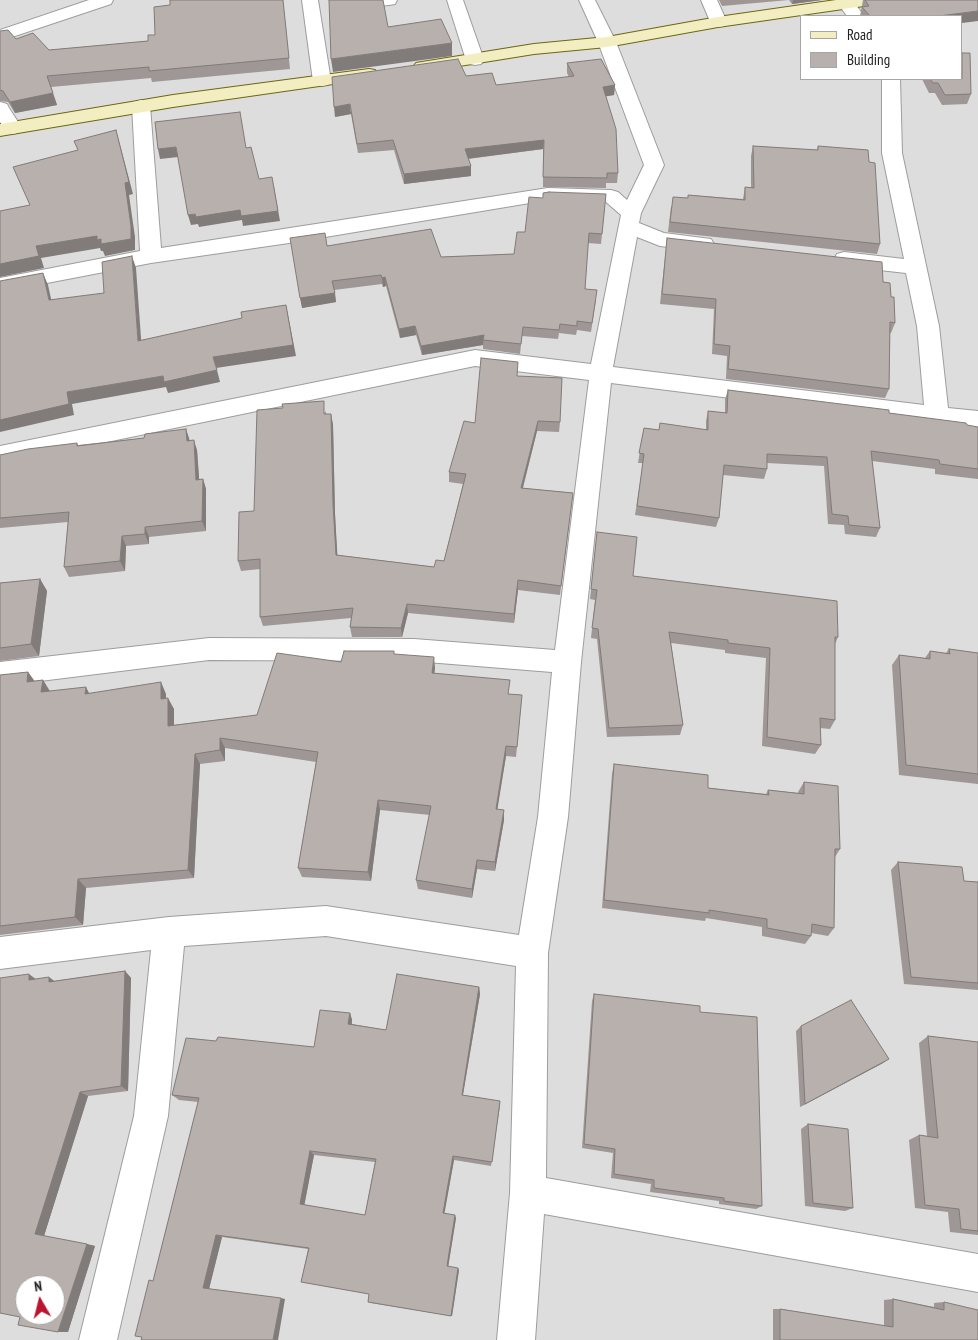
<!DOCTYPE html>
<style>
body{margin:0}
#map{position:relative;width:978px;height:1340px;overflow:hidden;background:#efebe7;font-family:"PT Sans Narrow",sans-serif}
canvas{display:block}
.legend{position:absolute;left:800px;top:15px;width:162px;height:65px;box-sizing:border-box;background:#fff;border:1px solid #a6a6a6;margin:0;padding:6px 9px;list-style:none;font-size:15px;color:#202020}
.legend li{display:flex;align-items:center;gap:10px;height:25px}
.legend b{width:25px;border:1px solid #a6a6a6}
.north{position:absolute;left:15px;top:1275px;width:50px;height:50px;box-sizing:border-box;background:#fff;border:1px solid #a6a6a6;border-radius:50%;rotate:352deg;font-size:14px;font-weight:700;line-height:20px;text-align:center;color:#202020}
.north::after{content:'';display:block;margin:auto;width:18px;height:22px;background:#ba1530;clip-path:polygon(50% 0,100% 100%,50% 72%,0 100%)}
</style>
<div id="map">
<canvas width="978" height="1340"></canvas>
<ul class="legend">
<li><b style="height:6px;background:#f3eec1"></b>Road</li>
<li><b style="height:14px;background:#b8b0ad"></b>Building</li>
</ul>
<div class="north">N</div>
</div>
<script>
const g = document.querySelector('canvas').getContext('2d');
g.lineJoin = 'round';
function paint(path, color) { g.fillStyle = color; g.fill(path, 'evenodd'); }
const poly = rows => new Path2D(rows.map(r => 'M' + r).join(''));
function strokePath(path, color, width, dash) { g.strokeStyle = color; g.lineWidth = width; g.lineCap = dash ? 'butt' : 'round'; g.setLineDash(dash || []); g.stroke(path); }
paint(poly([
 [0,0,978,0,978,1340,0,1340],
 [802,16,962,16,962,79,802,79],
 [25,1285,55,1285,55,1315,25,1315]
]), '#ddd');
const street = poly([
 [89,0,113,0,111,4,0,41,0,30,89,0],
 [302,0,318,0,331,81,328,85,322,86,316,85,313,81,302,0],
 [340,0,397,0,395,4,389,5,346,9,340,8,338,4,340,0],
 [447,0,463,0,484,60,481,64,475,65,469,64,466,60,447,0],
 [579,0,595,0,616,42,664,165,641,213,639,223,664,233,711,239,714,244,711,249,704,251,660,246,637,237,613,367,924,405,917,326,906,273,844,266,837,264,834,259,837,254,844,252,904,259,882,153,882,79,900,79,902,153,939,326,948,408,978,411,978,429,611,383,581,662,568,817,548,953,546,1178,978,1254,978,1292,544,1214,535,1340,497,1340,510,1193,516,966,326,936,184,946,168,1116,117,1340,79,1340,134,1116,151,950,0,969,0,937,169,917,326,906,519,935,538,817,552,672,414,661,209,660,0,686,0,662,209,638,414,639,555,650,589,380,475,366,0,464,0,446,475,350,591,364,621,215,606,202,548,200,289,243,151,263,0,292,0,278,140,251,132,106,134,102,141,100,148,102,150,106,161,248,548,188,611,190,618,192,627,200,644,165,598,42,579,0],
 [701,0,717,0,727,22,724,26,718,27,712,26,701,0],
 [847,0,853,1,864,16,847,16,839,5,841,1,847,0],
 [0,102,7,104,9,108,22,128,20,132,13,134,6,132,4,128,0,122,0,102]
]);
const secondary = poly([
 [836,0,879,0,877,4,871,5,718,27,607,47,534,54,422,72,416,71,413,67,416,63,422,62,534,44,607,37,718,17,836,0],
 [369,69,375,70,378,74,375,78,173,107,0,136,0,124,173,95,369,69]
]);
strokePath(street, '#9d9d9d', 2);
strokePath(secondary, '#6c6711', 2);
paint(street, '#fff');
paint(secondary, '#f3eec1');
paint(poly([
 [170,0,283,0,290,69,152,82,151,78,51,87,57,105,15,113,8,102,0,101,0,31,16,39,49,50,148,41,155,35,170,5],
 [719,0,822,0,792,4,789,0,722,6],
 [863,0,978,0,962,16,860,16],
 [567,63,615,85,614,95,606,96,618,173,617,183,606,183,606,188,543,187,543,149,468,159,471,176,404,184,394,150,358,153,351,114,335,117,466,76,496,85,569,77,567,73],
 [922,79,962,79,971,94,967,104,942,105,935,93,929,93],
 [753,146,817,150,818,146,869,162,880,244,877,254,668,232,671,207,688,198,688,195,743,199,745,187,751,188,751,156],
 [606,194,601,244,588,243,585,289,596,300,591,332,577,330,576,335,559,333,558,339,522,336,520,354,483,349,483,345,422,355,416,335,400,338,386,286,383,287,382,284,334,290,336,302,302,308,327,246,441,257,514,254,525,232,543,198],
 [667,238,883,282,891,297,895,323,891,333,890,333,889,389,885,398,726,379,727,356,712,354,714,309,660,304],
 [518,376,560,422,559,432,537,431,523,488,573,493,560,595,518,590,514,623,408,613,402,637,352,637,350,627,351,618,263,626,260,617,260,569,241,571,238,561,254,511,326,411,326,414,331,414,333,425,335,514,337,555,434,567,444,561,463,484,449,482,449,472,475,423],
 [728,390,889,413,978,427,978,479,935,474,935,469,872,461,880,528,876,537,845,534,844,525,828,524,824,466,767,463,767,469,764,479,723,475,719,518,716,527,635,515,643,463,638,463,644,428,659,430,706,430,706,421,708,411,725,413,725,399],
 [186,429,190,441,197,450,199,480,203,479,206,489,206,531,149,537,149,544,126,546,125,571,69,577,64,567,68,522,0,528,0,455,77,443,78,445,144,438],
 [597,532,633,576,838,637,835,644,835,720,830,729,820,728,821,745,815,754,762,746,766,658,725,653,725,650,671,643,683,725,680,735,607,737,597,639,591,638,595,600,590,599],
 [40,579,47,591,39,656,0,661,0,583],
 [949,649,978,653,978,784,899,775,892,665,899,655,925,658,930,651,946,653],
 [395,654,435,668,434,673,509,694,521,706,516,757,506,756,497,809,504,820,495,871,477,869,472,898,418,889,416,880,430,815,380,810,371,881,302,877,298,868,316,762,225,748,225,761,200,764,194,878,86,888,83,925,0,935,0,675,28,672,34,681,43,680,50,691,89,693,166,694,166,698,174,709,174,725,257,715,341,662],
 [614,764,708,788,766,794,768,790,798,793,798,792,804,782,840,849,835,857,834,928,828,936,811,933,811,936,805,944,762,936,762,927,706,918,705,921,602,908,612,774],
 [898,862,964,881,978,882,978,990,904,984,891,870],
 [125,971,131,978,128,1091,88,1096,44,1236,95,1246,68,1332,58,1332,20,1317,36,979,54,981],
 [479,987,480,994,463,1095,500,1101,500,1106,491,1166,454,1160,444,1213,456,1218,448,1267,459,1270,452,1316,371,1303,369,1294,301,1282,308,1249,222,1237,209,1289,285,1299,153,1281,198,1102,179,1100,172,1095,216,1041,314,1047,350,1013,352,1020,352,1024,386,1030],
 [314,1155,375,1162,365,1215,304,1205],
 [594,994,700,1012,762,1206,756,1209,719,1204,719,1201,650,1192,651,1184,611,1178,613,1153,582,1148,592,1001],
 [801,1026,883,1063,800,1107,796,1031],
 [928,1036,978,1042,978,1235,950,1232,948,1212,915,1208,909,1140,919,1135,927,1136,919,1043],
 [808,1124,853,1208,845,1211,805,1206,801,1129],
 [893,1299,934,1307,934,1303,944,1302,978,1340,773,1340,773,1309,780,1309,884,1326,884,1300]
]), '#9e9795');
paint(poly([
 [793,0,822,0,792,4],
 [978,11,978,21,962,23,962,16,939,16],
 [452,43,452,56,333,72,331,59],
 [47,76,57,105,15,113,10,102],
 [615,85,614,95,602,97,603,87],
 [350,104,351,114,335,117,334,107],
 [116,130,133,194,129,195,135,237,135,250,105,256,103,251,101,251,100,248,41,258,44,268,0,277,0,264,36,246],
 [544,140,543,149,465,159,465,149],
 [176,147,178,157,160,159,158,149],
 [471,166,471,176,404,184,404,174],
 [274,187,280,221,243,226,242,220,199,227,198,224,191,225,188,215,240,210],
 [132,256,136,268,142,352,138,341],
 [43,273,48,285,54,312,49,300],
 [385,277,386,286,383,287,382,278],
 [335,293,336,302,302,308,300,298],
 [286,305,296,356,216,368,213,357],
 [415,326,416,335,400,338,399,329],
 [484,335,483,345,422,355,421,346],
 [217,370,220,382,168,393,166,387,72,404,74,415,0,432,0,420,67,392,163,376],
 [331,414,333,425,335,514,338,565,336,555,333,504],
 [538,421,537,431,520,498,521,488],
 [186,429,189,439,190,451,187,441],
 [194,440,197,450,200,490,196,480],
 [203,479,206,489,206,531,202,521],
 [145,527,149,537,149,544,145,534],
 [122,536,126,546,125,571,120,561],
 [40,579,47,591,39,656,31,644],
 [518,580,518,590,514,623,514,614],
 [407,604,408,613,402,637,401,628],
 [434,657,435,668,433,684,432,673],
 [28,672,36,683,27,682],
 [43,680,50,692,41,692],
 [161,682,166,694,166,710,161,699],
 [86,687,92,699,85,694],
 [168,698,174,709,174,737,168,726],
 [220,738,225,748,225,761,220,750],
 [506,746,506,756,496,818,496,809],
 [195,754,200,764,194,878,188,870],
 [378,800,380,810,371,881,368,872],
 [504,810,504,820,495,871,495,862],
 [477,860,477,869,472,898,472,889],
 [78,879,86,888,83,925,75,917],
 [125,971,131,978,128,1091,121,1086],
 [29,974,37,980,29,980],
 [49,977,57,983,49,982],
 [479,987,480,994,462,1100,462,1095],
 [350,1013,352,1020,351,1030,348,1024],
 [889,1059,883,1063,800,1107,805,1104],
 [80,1092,88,1096,44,1236,35,1234],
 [310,1151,314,1155,304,1207,300,1204],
 [453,1156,454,1160,444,1216,443,1213],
 [455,1215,456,1218,448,1268,447,1266],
 [216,1235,222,1237,209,1289,203,1288],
 [87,1244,95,1246,68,1332,58,1332],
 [458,1268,459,1270,452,1316,451,1316],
 [281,1298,285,1299,278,1340,273,1340]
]), '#817b79');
const building = poly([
 [170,0,283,0,289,58,149,71,149,67,47,76,53,93,10,102,3,91,0,90,0,31,8,30,16,39,33,33,49,50,148,41,148,35,155,35,154,7,170,5,170,0],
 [329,0,383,0,388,27,441,19,452,43,331,59,329,0],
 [865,0,978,0,978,11,939,16,870,16,862,7,869,6,865,0],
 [962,53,970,53,971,94,945,95,938,83,933,83,930,79,962,79,962,53],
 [458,59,466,76,492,73,496,85,574,76,567,63,601,59,615,85,603,87,616,129,618,173,607,173,607,178,543,177,544,140,465,149,471,166,404,174,393,140,357,144,350,104,334,107,332,77,458,59],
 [240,112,246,148,251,147,259,179,272,177,278,211,241,216,240,210,196,217,195,214,188,215,176,147,158,149,155,122,240,112],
 [116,130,129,182,125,183,131,226,131,239,101,244,101,239,97,240,97,236,36,246,39,256,0,264,0,211,30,205,13,167,78,150,74,141,116,130],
 [753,146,818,150,818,146,868,150,869,162,875,163,880,244,670,222,673,197,688,198,688,195,745,200,745,187,754,188,753,146],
 [549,192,606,194,602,234,589,233,585,289,597,290,592,323,577,321,577,326,560,324,559,330,523,327,521,344,483,340,484,335,421,346,415,326,399,329,385,277,382,278,381,275,332,281,335,293,300,298,290,238,325,233,327,246,431,229,441,257,514,254,517,232,525,232,529,197,543,198,543,193,549,192],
 [667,238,882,262,883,282,890,283,891,297,894,297,895,323,890,322,889,389,728,369,730,346,714,344,716,299,662,294,667,238],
 [132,256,138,341,242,318,241,312,286,305,293,345,213,357,217,370,164,382,163,376,67,392,69,404,0,420,0,281,43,273,49,300,104,293,102,262,132,256],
 [481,358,518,362,517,376,562,378,560,422,538,421,521,488,573,493,561,586,518,580,514,614,407,604,401,628,350,627,353,608,260,617,260,559,238,561,239,512,254,511,257,410,283,408,282,404,324,401,324,414,331,414,333,504,336,555,434,567,436,560,444,561,466,474,449,472,464,421,475,423,481,358],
 [728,390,889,410,889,413,966,423,967,425,978,427,978,469,940,464,939,460,871,451,880,528,849,525,848,516,832,514,827,457,767,454,767,469,724,465,719,518,637,506,644,454,639,453,644,428,659,430,660,423,708,430,708,411,727,413,728,390],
 [186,429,187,441,194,440,196,480,203,479,202,521,145,527,145,534,122,536,120,561,64,567,69,512,0,518,0,455,28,449,77,443,77,446,144,438,145,434,186,429],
 [597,532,637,537,633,576,837,601,838,637,835,637,835,720,820,718,821,745,767,737,770,648,728,643,728,640,669,632,683,725,609,728,598,629,592,628,597,590,591,589,597,532],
 [40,579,31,644,0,648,0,583,40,579],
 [949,649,978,653,978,774,906,765,899,655,930,659,930,651,950,654,949,649],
 [344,651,394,651,394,654,434,657,432,673,510,680,508,694,522,695,517,747,506,746,496,809,504,810,495,862,477,860,472,889,416,880,431,806,378,800,368,872,298,868,318,752,220,738,220,750,195,754,188,870,78,879,75,917,0,926,0,675,28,672,27,682,43,680,41,692,86,687,85,694,161,682,161,699,168,698,168,726,257,715,277,653,341,662,344,651],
 [614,764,708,775,708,788,769,795,768,790,804,794,804,782,838,786,840,849,835,849,834,928,812,924,811,936,767,928,767,919,709,910,709,913,604,900,614,764],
 [898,862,962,867,964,881,978,882,978,983,911,977,898,862],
 [125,971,121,1086,80,1092,35,1234,87,1244,58,1332,18,1325,20,1317,0,1313,0,978,29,974,29,980,49,977,49,982,125,971],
 [25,1285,55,1285,55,1315,25,1315,25,1285],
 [397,974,479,987,462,1095,500,1101,492,1162,453,1156,443,1213,455,1215,447,1266,458,1268,451,1316,368,1302,369,1294,301,1282,309,1248,216,1235,203,1288,281,1298,273,1340,141,1340,142,1337,135,1336,149,1280,153,1281,199,1098,172,1095,186,1038,216,1041,218,1037,314,1047,320,1010,350,1013,348,1024,386,1030,397,974],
 [310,1151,376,1159,365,1215,300,1204,310,1151],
 [594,994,700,1006,700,1012,757,1017,762,1206,724,1201,724,1198,654,1188,654,1180,614,1174,615,1149,584,1144,594,994],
 [851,1000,889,1059,805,1104,801,1026,851,1000],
 [928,1036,978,1042,978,1231,961,1229,959,1209,925,1205,919,1135,938,1138,928,1036],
 [808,1124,848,1129,853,1208,813,1203,808,1124],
 [893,1299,944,1310,944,1302,978,1310,978,1340,780,1340,780,1309,893,1327,893,1299]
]);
paint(building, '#b8b0ad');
strokePath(building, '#817b79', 1);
</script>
